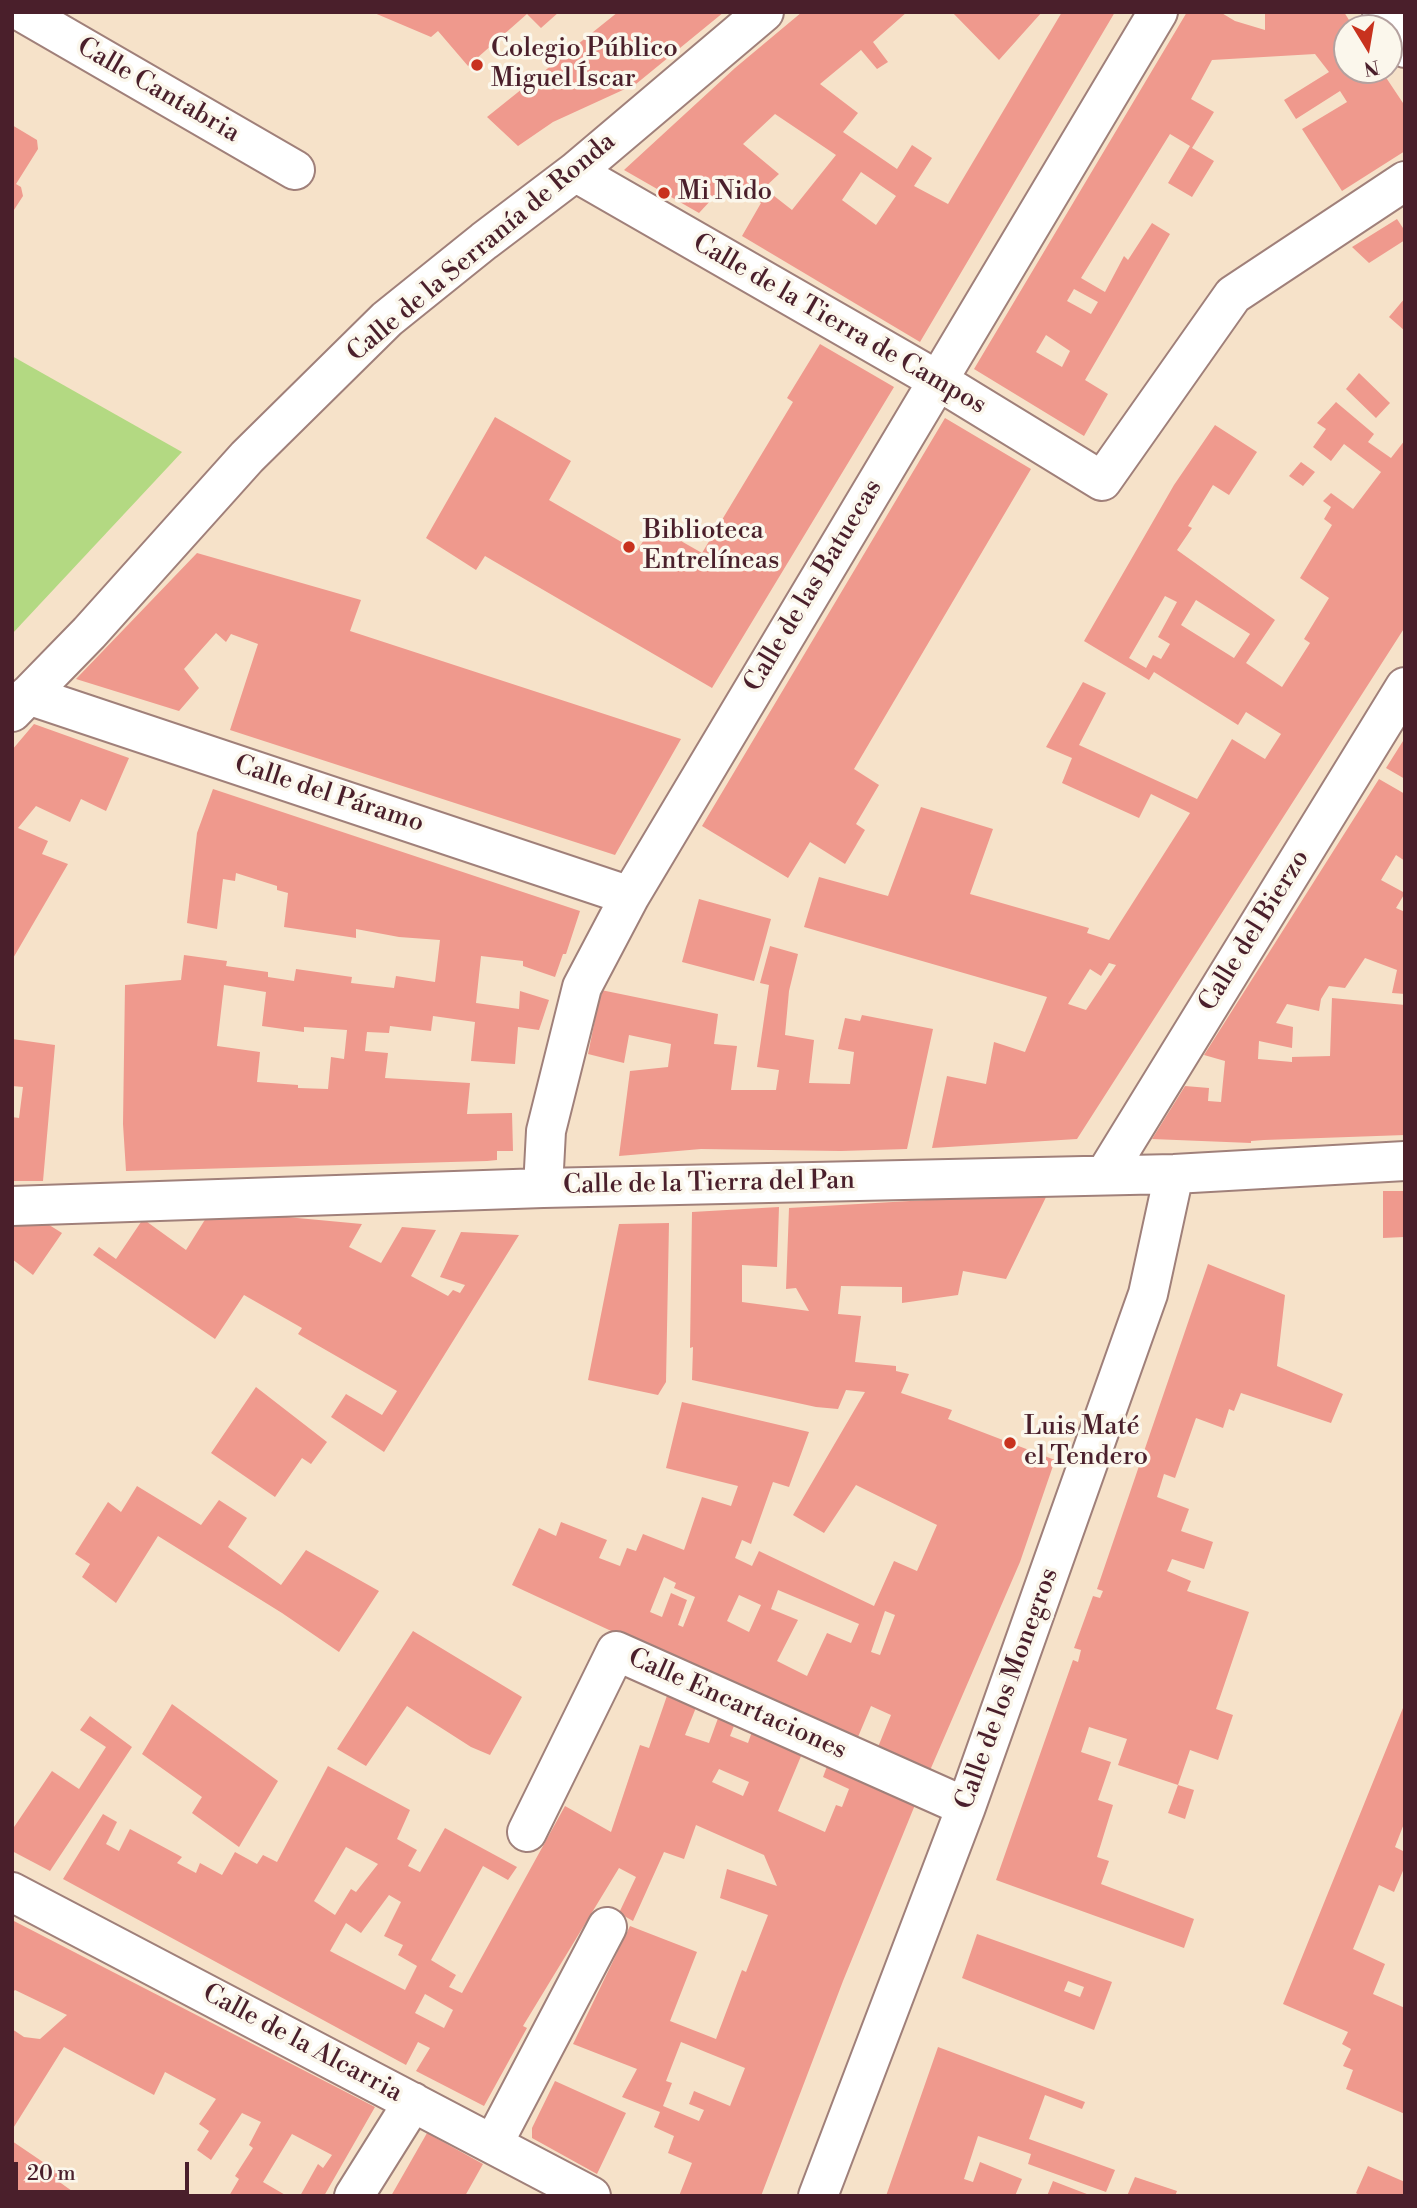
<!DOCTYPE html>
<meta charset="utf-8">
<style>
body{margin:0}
#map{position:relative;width:1417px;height:2208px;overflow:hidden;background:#f6e2c9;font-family:"Libre Bodoni",serif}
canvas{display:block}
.frame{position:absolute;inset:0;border:14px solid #4a1f2b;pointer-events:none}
.north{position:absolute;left:1333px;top:14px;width:70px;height:70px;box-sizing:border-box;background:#fbf7ec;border:2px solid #b4a19f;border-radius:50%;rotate:169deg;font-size:19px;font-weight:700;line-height:28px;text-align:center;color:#4a1f2b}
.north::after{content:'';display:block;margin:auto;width:24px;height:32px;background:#c8321e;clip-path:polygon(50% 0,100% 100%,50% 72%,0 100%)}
.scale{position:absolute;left:14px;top:2162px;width:175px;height:32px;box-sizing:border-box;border:4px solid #4a1f2b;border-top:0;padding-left:9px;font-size:21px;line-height:24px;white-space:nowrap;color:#4a1f2b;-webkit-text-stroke:5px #fbf7ec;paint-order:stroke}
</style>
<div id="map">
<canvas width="1417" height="2208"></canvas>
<div class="frame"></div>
<div class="north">N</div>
<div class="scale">20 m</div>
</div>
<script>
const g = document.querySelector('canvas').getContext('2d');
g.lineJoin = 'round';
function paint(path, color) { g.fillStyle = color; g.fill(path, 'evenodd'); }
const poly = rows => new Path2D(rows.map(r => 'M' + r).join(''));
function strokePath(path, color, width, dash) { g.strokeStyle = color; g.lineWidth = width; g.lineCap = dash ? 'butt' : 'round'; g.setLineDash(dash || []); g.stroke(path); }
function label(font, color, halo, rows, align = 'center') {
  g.font = font + ' "Libre Bodoni",serif'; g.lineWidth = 7; g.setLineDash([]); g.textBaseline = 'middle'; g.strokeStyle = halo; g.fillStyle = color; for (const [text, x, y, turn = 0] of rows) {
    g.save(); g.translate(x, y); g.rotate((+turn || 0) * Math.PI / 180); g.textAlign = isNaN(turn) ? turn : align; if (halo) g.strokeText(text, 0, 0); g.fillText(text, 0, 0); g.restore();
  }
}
paint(poly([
 [12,356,182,452,12,634]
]), '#b3d982');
paint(poly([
 [372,12,559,12,541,28,527,14,468,66,438,31,431,37],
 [618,12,724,12,636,84,553,122,518,146,487,117],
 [802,12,907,12,873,42,888,62,877,69,861,50,820,84,858,113,843,132,897,169,912,145,932,158,914,186,948,204,1062,12,1115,12,920,342,742,236,761,203,740,186,738,190,726,184,699,213,624,170,735,68],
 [775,114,836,155,792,210,764,188,779,174,743,144],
 [861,172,896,196,876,225,842,200],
 [952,12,1042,12,999,60],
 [1187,12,1220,12,1235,21,1265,30,1265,12,1344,12,1354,28,1347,28,1347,70,1381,70,1405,106,1405,151,1342,191,1302,129,1347,102,1340,91,1296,119,1284,100,1329,72,1315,54,1212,60,1191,99,1214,112,1192,148,1214,161,1192,197,1168,183,1190,146,1170,134,1081,278,1105,292,1124,256,1128,260,1152,223,1170,234,1085,380,1108,394,1084,436,974,369],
 [1074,289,1098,302,1091,314,1067,301],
 [1046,335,1070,351,1062,367,1036,352],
 [12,125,37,140,38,149,16,184,21,187,23,196,12,213],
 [1397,219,1405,231,1405,240,1369,263,1352,247],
 [1405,298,1405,331,1389,317],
 [820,344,894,387,712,688,485,556,476,570,426,538,495,417,571,461,549,500,637,551,653,525,702,553,793,402,787,398],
 [1359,373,1390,403,1376,418,1346,389],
 [1336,402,1374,434,1368,442,1391,458,1405,440,1405,627,1077,1139,932,1148,947,1076,986,1084,994,1042,1025,1052,1047,997,804,927,819,877,888,896,921,807,993,829,970,894,1089,928,1087,933,1109,940,1190,813,1151,794,1139,818,1062,783,1072,758,1046,747,1083,682,1106,693,1079,745,1197,799,1232,739,1265,759,1281,734,1246,712,1238,725,1154,672,1149,680,1084,641,1174,485,1215,425,1257,452,1229,495,1213,485,1188,526,1192,528,1177,550,1275,620,1246,663,1282,687,1310,643,1304,639,1329,598,1300,578,1332,525,1324,519,1331,507,1323,501,1331,493,1353,509,1381,472,1344,444,1331,461,1313,447,1326,429,1317,423],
 [1165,596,1177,602,1158,637,1170,644,1161,659,1153,655,1146,668,1129,658],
 [1196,600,1250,634,1234,658,1181,625],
 [1109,963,1116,965,1086,1010,1068,1004,1090,969,1101,976],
 [945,418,1031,469,854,769,879,785,856,824,865,830,845,864,810,842,788,878,702,826],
 [1301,462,1315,472,1303,486,1289,476],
 [197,553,361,600,350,631,681,739,615,855,230,730,258,644,231,634,226,642,216,633,184,669,199,688,179,711,76,679],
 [34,724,129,758,106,811,81,799,70,822,36,806,18,828,48,841,42,854,68,864,12,960,12,750],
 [1403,741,1405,742,1405,779,1386,768],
 [1379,779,1405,794,1405,861,1396,855,1381,880,1405,893,1396,908,1405,912,1405,994,1392,993,1397,970,1365,958,1345,988,1329,986,1321,999,1319,1011,1287,1004,1276,1023,1293,1027,1292,1048,1259,1041,1258,1059,1292,1062,1292,1057,1330,1056,1332,998,1405,1005,1405,1135,1264,1140,1251,1141,1251,1143,1152,1139,1185,1086,1209,1088,1208,1101,1221,1102,1225,1061,1204,1055],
 [213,789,580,911,566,954,563,954,555,977,523,966,523,961,481,956,476,1003,519,1009,520,991,549,1000,539,1030,518,1027,515,1064,471,1061,475,1022,433,1016,431,1031,390,1026,389,1033,367,1032,365,1051,388,1053,385,1078,470,1083,467,1114,512,1113,513,1151,497,1151,497,1160,487,1161,126,1171,123,1124,125,985,181,980,184,955,227,961,226,966,268,972,268,977,294,981,296,969,352,977,351,983,394,988,396,976,435,982,440,940,399,937,356,929,356,938,284,927,288,893,277,890,277,886,236,873,235,881,223,879,217,929,187,923,197,833],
 [224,985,266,992,262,1026,304,1032,304,1027,347,1030,344,1059,331,1057,328,1089,298,1088,298,1085,257,1082,260,1052,217,1046],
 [699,899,771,919,754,981,682,962],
 [770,946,798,954,789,991,785,1035,814,1040,809,1083,850,1084,854,1052,838,1049,845,1018,860,1021,862,1015,933,1029,907,1149,841,1151,701,1149,619,1156,630,1071,668,1067,671,1044,629,1035,624,1063,588,1054,601,990,718,1014,714,1044,737,1046,731,1090,776,1090,779,1070,757,1067,769,985,760,983],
 [12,1039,55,1045,43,1181,12,1181,12,1117,19,1118,23,1087,12,1086],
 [1383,1191,1405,1191,1404,1237,1383,1238],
 [1048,1193,1006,1279,963,1271,958,1295,902,1303,902,1287,841,1286,838,1314,861,1316,855,1362,896,1366,896,1371,909,1374,901,1393,952,1410,948,1419,1055,1460,1020,1562,928,1775,876,1752,891,1715,871,1706,855,1744,512,1585,539,1528,556,1536,561,1522,607,1540,599,1558,620,1566,627,1548,636,1551,643,1534,684,1550,702,1497,731,1506,738,1486,666,1468,682,1402,809,1432,789,1487,773,1482,751,1544,742,1540,735,1558,752,1566,759,1551,874,1606,894,1561,917,1571,937,1525,856,1485,824,1533,793,1515,865,1392,846,1390,838,1409,816,1407,692,1380,693,1347,690,1348,692,1212,779,1207,777,1267,742,1265,742,1302,809,1311,796,1288,786,1289,789,1208],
 [664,1577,676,1583,674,1588,695,1597,683,1627,678,1625,687,1600,671,1593,662,1617,650,1612],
 [778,1590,859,1624,851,1643,827,1633,807,1676,777,1661,798,1620,771,1609],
 [739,1595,761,1605,749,1632,727,1621],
 [885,1611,895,1615,880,1655,871,1652],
 [211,1210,362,1224,349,1247,381,1263,402,1227,436,1230,411,1276,448,1296,453,1290,460,1293,465,1285,440,1277,461,1232,519,1235,384,1452,331,1417,346,1394,382,1415,397,1391,298,1334,302,1328,244,1295,215,1339,93,1255,99,1247,116,1259,143,1219,186,1250],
 [46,1223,62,1233,33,1275,12,1259,12,1225],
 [669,1223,666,1382,658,1395,588,1380,619,1224],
 [1208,1264,1285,1295,1277,1366,1343,1394,1331,1423,1241,1393,1234,1411,1229,1409,1223,1428,1196,1418,1175,1478,1164,1474,1157,1497,1189,1509,1181,1531,1213,1542,1204,1569,1172,1559,1167,1571,1191,1581,1187,1591,1249,1612,1216,1709,1233,1715,1218,1760,1190,1750,1178,1785,1194,1790,1185,1819,1168,1813,1178,1785,1118,1765,1127,1739,1089,1727,1081,1752,1111,1762,1098,1800,1113,1805,1097,1857,1109,1861,1101,1884,1194,1919,1184,1948,996,1880,1073,1660,1078,1662,1081,1650,1074,1648,1093,1596,1100,1598,1103,1591,1097,1589],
 [256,1387,327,1442,311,1464,302,1458,275,1497,211,1453],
 [137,1486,201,1525,219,1500,247,1518,228,1547,281,1585,306,1550,379,1591,339,1652,282,1613,158,1536,116,1603,82,1577,90,1564,75,1554,108,1502,121,1512],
 [413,1631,522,1697,490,1755,471,1747,407,1706,366,1766,337,1749],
 [670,1687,699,1700,685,1735,709,1743,721,1710,737,1718,730,1736,748,1743,754,1726,804,1749,778,1811,825,1832,836,1805,842,1807,849,1789,823,1777,829,1761,917,1800,843,1981,761,2196,679,2196,692,2163,668,2153,674,2136,654,2127,660,2112,622,2097,637,2069,573,2044,630,1926,697,1952,670,2021,716,2039,742,1970,746,1972,768,1915,720,1898,727,1869,777,1886,764,1855,696,1825,684,1859,664,1852,633,1921,619,1913,636,1877,619,1868,523,2026,527,2028,484,2106,416,2071,430,2048,418,2042,406,2065,63,1879,103,1814,117,1822,106,1844,119,1851,130,1829,182,1857,177,1863,196,1873,200,1863,222,1875,235,1852,257,1864,263,1855,277,1862,328,1766,410,1810,397,1839,417,1850,408,1866,420,1872,445,1828,517,1867,508,1880,483,1866,431,1960,456,1975,449,1987,462,1993,565,1806,611,1832,640,1745,649,1748],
 [719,1769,749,1782,743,1796,712,1782],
 [346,1847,378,1864,356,1892,351,1889,335,1915,314,1901],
 [389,1895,401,1902,384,1936,403,1945,398,1955,417,1966,405,1990,330,1951,346,1923,361,1933],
 [425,1994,453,2010,444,2028,415,2013],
 [681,2042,745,2068,730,2106,694,2091,689,2104,704,2110,699,2121,663,2106,672,2083,666,2081],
 [1405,1703,1405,1821,1395,1847,1405,1852,1405,1866,1394,1892,1379,1885,1353,1949,1385,1964,1373,1994,1405,2008,1405,2114,1346,2089,1353,2070,1343,2066,1351,2049,1342,2044,1348,2032,1283,2004],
 [172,1704,278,1781,239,1847,192,1813,202,1797,142,1754],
 [90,1716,132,1747,50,1871,12,1851,12,1830,52,1771,79,1789,106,1747,80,1730],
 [12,1920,375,2107,324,2196,300,2196,318,2164,323,2168,332,2155,292,2134,263,2182,287,2196,229,2196,239,2179,235,2176,253,2148,249,2145,261,2122,242,2113,211,2160,197,2150,209,2131,199,2124,216,2099,165,2072,154,2095,64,2047,12,2130,12,2029,24,2037,40,2039,67,2015,15,1990,12,1993],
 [977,1934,1112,1982,1094,2030,962,1978],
 [1068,1981,1084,1987,1080,1997,1064,1991],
 [938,2047,1085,2102,1082,2109,1045,2095,1029,2139,1115,2170,1106,2192,1028,2164,1031,2154,978,2136,964,2179,973,2182,980,2162,1022,2179,1015,2196,886,2196],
 [555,2081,626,2113,597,2174,532,2138,532,2128],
 [427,2133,483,2164,465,2196,391,2196],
 [12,2141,62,2175,58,2181,79,2196,12,2196],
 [1368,2166,1405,2182,1405,2196,1361,2196,1356,2193],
 [1135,2177,1177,2191,1175,2196,1127,2196],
 [1053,2181,1092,2196,1047,2196]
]), '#ef998d');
const minor = poly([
 [22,12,295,170],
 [1382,12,1405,48],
 [575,172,937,380,1102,481,1233,295,1405,181],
 [28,695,630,896],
 [12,712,89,633,247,457,387,319,484,241,575,172,764,12],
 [1105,1175,1405,687],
 [543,1188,546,1131,582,987,630,896,1158,12],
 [12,1206,543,1188,1174,1174,1405,1161],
 [527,1832,616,1651,966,1807],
 [12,1892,591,2196],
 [493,2144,607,1927],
 [354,2196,413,2102],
 [818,2196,966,1807,1148,1294,1174,1174]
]);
strokePath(minor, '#a0807a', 42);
strokePath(minor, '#fff', 38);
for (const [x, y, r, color] of [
 [477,65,7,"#c8321e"],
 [664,193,7,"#c8321e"],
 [629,547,7,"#c8321e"],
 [1010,1443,7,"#c8321e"]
]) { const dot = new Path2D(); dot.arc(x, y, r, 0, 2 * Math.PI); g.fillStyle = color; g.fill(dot); strokePath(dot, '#fbf7ec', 2.5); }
label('26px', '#4a1f2b', '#fbf7ec', [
 ["Colegio Público",491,50],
 ["Miguel Íscar",491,80],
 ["Mi Nido",678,193],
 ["Biblioteca",643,532],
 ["Entrelíneas",643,562],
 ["Luis Maté",1024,1428],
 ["el Tendero",1024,1458]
], 'left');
label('26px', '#4a1f2b', '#fbf7ec', [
 ["Calle Cantabria",158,91,30],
 ["Calle de la Serranía de Ronda",482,248,-40],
 ["Calle de la Tierra de Campos",839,325,30],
 ["Calle de las Batuecas",814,586,-59],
 ["Calle del Páramo",329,795,18],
 ["Calle del Bierzo",1255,931,-58],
 ["Calle de la Tierra del Pan",709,1184,-1],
 ["Calle de los Monegros",1008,1689,-70],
 ["Calle Encartaciones",737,1705,24],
 ["Calle de la Alcarria",302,2044,28]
]);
</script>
